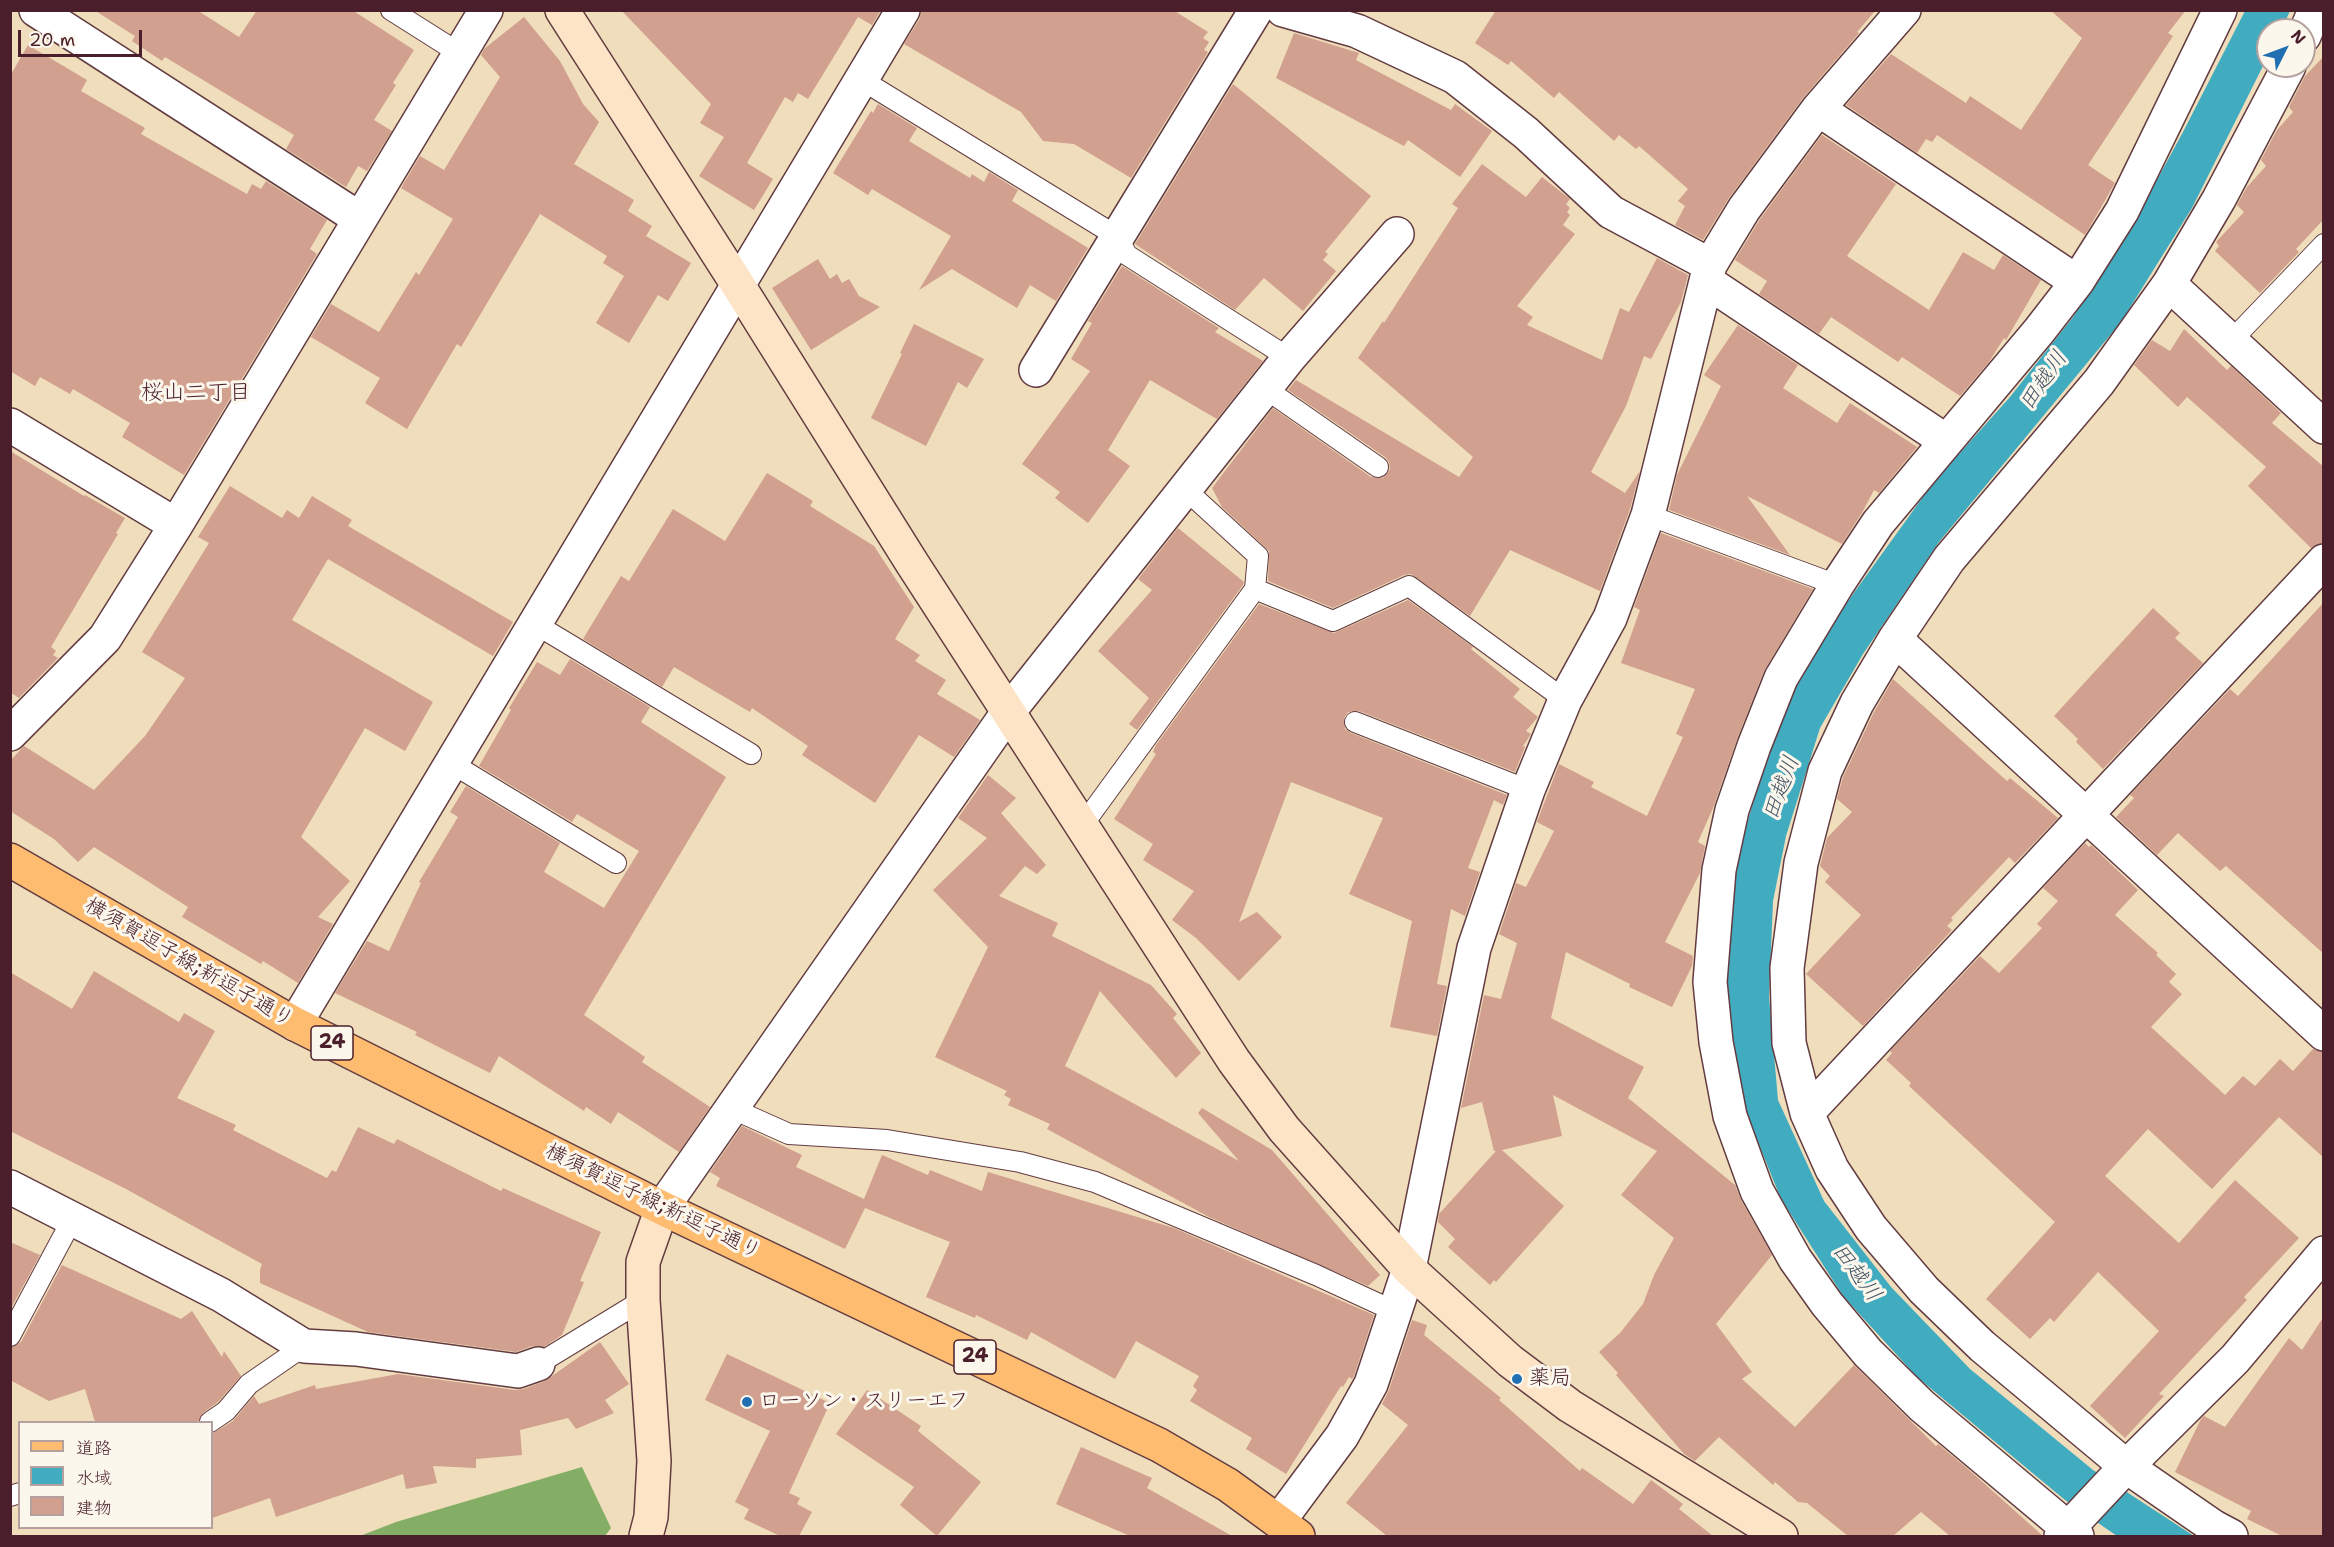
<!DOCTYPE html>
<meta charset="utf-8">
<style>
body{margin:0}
#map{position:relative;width:2334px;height:1547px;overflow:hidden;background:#efddbb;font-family:"Shantell Sans","Klee One",sans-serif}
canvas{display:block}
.frame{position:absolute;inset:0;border:12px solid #4a1f2b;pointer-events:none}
.legend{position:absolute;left:18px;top:1421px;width:195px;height:108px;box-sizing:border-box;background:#fbf7ec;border:2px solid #b4a19f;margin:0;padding:8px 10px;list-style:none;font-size:18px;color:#4a1f2b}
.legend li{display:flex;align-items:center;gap:12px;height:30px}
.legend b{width:30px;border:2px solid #b4a19f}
.north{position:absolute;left:2256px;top:18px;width:60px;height:60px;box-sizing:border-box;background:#fbf7ec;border:2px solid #b4a19f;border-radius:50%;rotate:48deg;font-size:16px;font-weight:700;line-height:24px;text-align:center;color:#4a1f2b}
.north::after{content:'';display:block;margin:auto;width:21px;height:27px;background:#1f6fb2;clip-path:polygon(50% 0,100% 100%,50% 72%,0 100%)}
.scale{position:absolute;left:18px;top:30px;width:124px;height:27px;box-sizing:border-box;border:3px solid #4a1f2b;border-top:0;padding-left:8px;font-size:18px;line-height:21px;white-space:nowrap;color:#4a1f2b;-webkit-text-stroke:4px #fbf7ec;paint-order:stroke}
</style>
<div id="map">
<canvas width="2334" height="1547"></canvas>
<div class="frame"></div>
<ul class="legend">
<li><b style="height:8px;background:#fdbc70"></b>道路</li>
<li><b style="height:16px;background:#41abc0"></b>水域</li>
<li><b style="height:16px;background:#d1a08e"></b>建物</li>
</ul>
<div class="north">N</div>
<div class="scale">20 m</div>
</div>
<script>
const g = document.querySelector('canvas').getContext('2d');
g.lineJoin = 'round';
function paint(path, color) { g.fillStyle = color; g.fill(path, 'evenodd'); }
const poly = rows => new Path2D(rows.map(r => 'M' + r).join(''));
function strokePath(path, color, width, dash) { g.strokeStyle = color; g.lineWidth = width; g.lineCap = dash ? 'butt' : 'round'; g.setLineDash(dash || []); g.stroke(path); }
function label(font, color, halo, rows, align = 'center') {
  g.font = font + ' "Shantell Sans","Klee One",sans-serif'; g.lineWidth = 6; g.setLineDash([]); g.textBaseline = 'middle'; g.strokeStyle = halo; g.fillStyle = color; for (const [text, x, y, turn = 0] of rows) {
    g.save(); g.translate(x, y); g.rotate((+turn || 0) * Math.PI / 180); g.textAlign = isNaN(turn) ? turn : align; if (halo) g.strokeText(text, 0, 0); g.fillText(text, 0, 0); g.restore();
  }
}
paint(poly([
 [582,1467,611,1528,605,1536,360,1536,396,1522]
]), '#84ae66');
paint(poly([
 [2245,11,2290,11,2281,30,2268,30,2268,56,2192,208,2121,322,1939,542,1863,654,1820,728,1786,836,1773,901,1769,997,1778,1100,1824,1201,1891,1287,1970,1369,2093,1470,2194,1536,2117,1536,2065,1500,1917,1377,1843,1296,1781,1199,1745,1110,1729,1026,1726,935,1740,846,1769,751,1800,678,1848,601,1933,483,2010,397,2073,317,2132,226,2183,132]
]), '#41abc0');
paint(poly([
 [94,10,197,10,239,37,257,10,352,10,414,50,393,83,396,85,374,120,392,131,367,171,358,166,346,187,286,149,294,135,165,57,162,61,132,41,135,36],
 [621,10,881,10,872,25,858,17,808,99,798,93,793,102,785,97,747,163,773,179,754,210,699,176,724,137,700,123,711,104],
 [922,10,1173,10,1208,32,1203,38,1209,42,1204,50,1208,52,1131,178,1074,144,1043,141,1021,112,904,44,919,20],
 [1496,10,1876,10,1857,32,1859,33,1803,98,1729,198,1703,240,1675,225,1685,206,1678,201,1688,189,1639,146,1636,149,1619,135,1614,141,1559,92,1554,98,1511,61,1508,65,1475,43],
 [2050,10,2186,10,2168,33,2173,36,2088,165,2115,183,2085,235,1937,135,1932,142,1926,139,1917,153,1846,105,1891,54,1966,103,1970,96,2021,130,2082,38],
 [524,17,560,61,583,104,599,122,574,164,634,200,628,211,652,226,646,236,691,263,668,301,658,295,629,343,596,323,624,276,603,263,607,256,540,214,461,347,457,344,407,429,365,403,380,378,311,337,331,304,379,332,416,272,419,275,453,219,401,188,420,156,444,170,500,77,481,55,484,49],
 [1294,33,1359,53,1356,60,1451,110,1455,104,1492,131,1460,177,1408,140,1404,146,1276,78],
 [28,45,87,80,81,91,145,128,141,134,247,194,252,184,261,189,266,181,327,220,310,249,317,254,184,475,122,437,130,423,73,389,70,394,40,377,35,386,10,371,10,76],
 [2324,56,2324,219,2296,249,2299,252,2260,293,2215,251,2219,246,2216,242,2244,212,2237,205,2247,187,2266,166,2261,160,2277,130,2293,112,2289,107,2305,76],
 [1233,84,1371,196,1325,252,1328,254,1323,260,1336,271,1303,311,1264,278,1235,310,1135,244],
 [878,104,917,128,909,141,970,178,972,174,984,182,989,172,1018,190,1012,201,1088,248,1056,301,1030,285,1017,308,952,269,919,290,951,236,872,189,868,195,833,173,871,111,873,113],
 [1822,135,1896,184,1847,256,1929,310,1963,252,1994,270,2003,255,2041,280,2006,340,2004,338,1989,362,1960,396,1902,357,1898,362,1831,317,1819,334,1759,294,1767,281,1735,260,1760,219],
 [1482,164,1526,197,1542,177,1570,199,1566,204,1570,208,1567,212,1570,215,1563,225,1575,234,1517,306,1533,317,1527,325,1602,360,1620,308,1629,312,1657,258,1688,275,1681,302,1651,359,1644,356,1626,406,1591,472,1625,493,1640,471,1630,509,1600,591,1510,550,1470,616,1411,574,1404,575,1333,608,1268,581,1269,551,1222,507,1212,488,1273,408,1371,477,1383,478,1390,469,1389,462,1385,457,1288,390,1296,380,1459,477,1473,457,1358,358,1383,321,1384,323,1458,208,1452,204],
 [818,259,830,279,837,274,842,283,849,279,859,296,880,307,811,350,772,288],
 [1122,266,1219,328,1215,332,1263,361,1217,419,1150,380,1108,450,1130,466,1088,523,1055,498,1060,492,1022,464,1090,371,1071,359,1092,323,1088,321],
 [914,324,984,359,967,388,958,382,926,446,871,418,902,354,900,353],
 [1738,325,1798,365,1783,388,1837,423,1850,403,1917,447,1879,493,1874,490,1863,511,1842,544,1747,496,1790,555,1669,510,1677,475,1721,386,1704,375],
 [2184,329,2227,370,2231,366,2281,413,2272,423,2324,467,2324,543,2311,548,2248,486,2266,467,2187,397,2178,407,2134,365,2152,340,2170,351],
 [10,451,84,496,85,495,125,518,116,533,118,534,51,647,56,651,53,655,58,658,19,698,10,692],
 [767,473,813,501,810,506,874,546,914,607,895,639,920,655,915,661,946,680,937,694,980,720,954,757,919,735,875,803,802,755,808,746,752,708,750,712,674,667,662,687,583,639,621,576,629,581,673,509,725,541],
 [230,486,282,518,287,510,299,518,312,496,352,520,348,526,513,622,493,656,328,559,292,620,433,702,405,751,365,728,301,837,350,881,318,917,333,924,298,983,263,961,261,964,182,917,188,907,94,847,78,862,54,839,10,811,10,761,24,746,94,790,145,736,185,678,142,652,209,543,198,537],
 [1178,528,1244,582,1243,585,1137,730,1129,724,1149,698,1098,651,1152,590,1138,579],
 [1661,533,1813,589,1764,671,1737,739,1713,808,1698,842,1705,846,1700,873,1665,942,1693,956,1692,966,1672,1007,1629,987,1630,984,1566,952,1551,1018,1644,1067,1628,1098,1735,1185,1741,1200,1772,1255,1716,1324,1752,1372,1742,1379,1795,1427,1854,1365,1936,1446,1938,1444,1968,1469,2043,1536,1950,1536,1921,1512,1893,1536,1848,1536,1807,1503,1798,1502,1775,1482,1773,1485,1719,1437,1695,1461,1684,1454,1616,1375,1618,1373,1599,1352,1620,1333,1643,1304,1654,1275,1674,1238,1621,1195,1657,1151,1553,1095,1562,1136,1502,1150,1564,1206,1496,1282,1494,1280,1490,1285,1448,1247,1455,1239,1438,1222,1439,1214,1496,1151,1494,1151,1482,1102,1461,1108,1484,995,1501,999,1517,943,1499,934,1516,883,1526,887,1554,831,1537,822,1559,764,1594,782,1591,787,1647,816,1683,737,1676,734,1695,689,1621,663,1640,610,1634,607],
 [1408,600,1473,647,1471,649,1520,689,1513,697,1538,717,1526,731,1531,734,1523,746,1525,747,1515,772,1359,711,1348,712,1344,718,1345,729,1351,733,1507,795,1503,805,1494,800,1468,868,1480,872,1465,916,1451,909,1437,984,1447,986,1437,1036,1390,1027,1412,921,1349,894,1383,818,1291,782,1239,922,1257,912,1282,937,1239,981,1196,938,1172,920,1194,891,1143,860,1153,844,1114,819,1156,754,1153,752,1156,745,1259,604,1334,633],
 [2324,602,2324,954,2226,866,2220,871,2178,833,2157,855,2116,817,2134,798,2130,795,2230,689,2238,696],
 [2153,608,2180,633,2175,638,2203,663,2103,769,2076,742,2078,739,2054,716],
 [570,659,650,707,641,722,726,777,584,1015,645,1057,642,1062,710,1107,679,1152,618,1112,611,1124,586,1107,584,1111,499,1056,490,1073,415,1035,417,1032,335,993,367,941,389,951,421,883,419,882,458,817,450,812,466,786,560,843,544,872,604,908,639,851,577,814,572,822,479,766,511,710,509,708,537,662,560,675],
 [1893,679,2007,781,2010,778,2058,818,2015,863,2009,857,1951,918,1953,920,1947,926,1952,930,1863,1026,1806,974,1861,915,1825,882,1830,876,1820,866,1827,838,1852,812,1837,799,1843,777,1874,712],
 [988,775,1016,798,1001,813,1046,865,1037,874,1025,866,999,896,1058,923,1052,936,1151,985,1177,1014,1173,1018,1201,1053,1176,1078,1100,991,1065,1066,1239,1161,1198,1113,1202,1108,1272,1150,1380,1275,1368,1286,1209,1217,1047,1129,1050,1124,1008,1105,1011,1099,1004,1095,1007,1091,935,1057,988,947,933,890,987,838,958,818],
 [2085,843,2089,847,2091,845,2138,890,2115,915,2158,953,2156,955,2176,974,2169,982,2182,994,2151,1027,2225,1095,2243,1076,2255,1086,2280,1059,2293,1071,2313,1049,2324,1052,2324,1158,2279,1117,2212,1189,2148,1129,2105,1176,2179,1243,2235,1180,2299,1238,2244,1297,2247,1300,2159,1394,2164,1396,2125,1438,2090,1406,2159,1331,2098,1272,2054,1322,2050,1318,2030,1339,1986,1299,2055,1222,1909,1086,1911,1083,1886,1060,1892,1053,1890,1051,1980,956,1999,973,2042,928,2037,924,2058,901,2043,888],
 [94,971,179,1022,184,1013,215,1031,177,1098,236,1125,233,1130,327,1178,332,1170,336,1172,358,1127,394,1144,397,1139,501,1191,503,1188,601,1232,580,1281,584,1282,562,1335,544,1347,532,1346,516,1352,368,1332,260,1283,260,1270,262,1264,126,1189,10,1131,10,972,72,1009],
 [742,1126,802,1155,796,1167,864,1199,882,1155,928,1175,930,1170,982,1191,988,1172,1174,1228,1374,1315,1354,1376,1352,1379,1349,1377,1343,1387,1341,1386,1286,1474,1246,1449,1252,1438,1190,1401,1197,1390,1193,1386,1199,1376,1136,1341,1115,1379,1031,1332,1027,1340,976,1315,975,1318,926,1297,950,1242,865,1208,845,1249,716,1186,720,1178,710,1172],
 [10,1242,40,1255,10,1310],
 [62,1265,181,1319,192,1311,222,1357,224,1351,241,1376,218,1402,203,1413,198,1422,95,1422,85,1389,49,1401,10,1380,10,1348,21,1342],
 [2324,1316,2324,1536,2282,1536,2247,1519,2251,1511,2175,1472,2201,1419,2204,1416,2225,1427,2289,1338,2302,1350],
 [1412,1320,1427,1325,1424,1335,1501,1398,1499,1400,1580,1471,1582,1468,1633,1504,1651,1480,1683,1504,1679,1509,1713,1536,1387,1536,1346,1503,1408,1425,1382,1404,1389,1390],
 [600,1342,629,1384,605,1400,614,1413,576,1429,568,1418,520,1430,522,1455,476,1459,476,1468,433,1466,437,1483,406,1489,403,1474,276,1517,270,1498,212,1518,212,1434,233,1421,254,1396,259,1404,315,1385,316,1389,398,1374,515,1390,524,1389,545,1381],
 [727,1354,830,1403,789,1493,800,1498,797,1504,812,1512,799,1536,780,1536,744,1519,749,1509,735,1502,770,1431,705,1400],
 [867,1390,921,1426,918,1431,981,1482,937,1536,900,1505,914,1487,836,1434],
 [1081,1447,1152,1478,1147,1488,1232,1536,1130,1536,1056,1504]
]), '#d1a08e');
const lane = poly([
 [391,10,459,53],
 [862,80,1105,229,1117,236,1127,255,1289,358],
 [2231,341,2324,244],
 [1266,389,1378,467],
 [1186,490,1258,556,1255,589,1333,621,1409,586,1565,700],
 [1648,515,1837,585],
 [537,625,751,754],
 [1355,722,1528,790],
 [451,763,616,863],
 [1082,826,1255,589],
 [733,1109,789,1134,887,1140,1020,1162,1095,1182,1316,1275,1394,1311],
 [10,1336,73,1218],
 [538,1364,643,1300],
 [210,1422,226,1411,249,1384,304,1346],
 [10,1496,20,1493]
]);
const street = poly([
 [36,10,360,219],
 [1283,10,1357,31,1455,77,1526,133,1611,212,1710,265],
 [2304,36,2315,10],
 [1818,109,2077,282],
 [1706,281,1946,441],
 [2169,284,2324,427],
 [1036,370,1256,10],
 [10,425,176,525],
 [1895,639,2324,1034],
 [10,734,105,638,176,525,486,10],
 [295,1024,903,10],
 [1807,1113,2324,561],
 [10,1187,221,1295,304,1346,356,1349,518,1371,538,1364],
 [662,1208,1009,711,1289,358,1397,234],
 [1279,1521,1342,1436,1371,1384,1409,1269,1474,948,1528,790,1565,700,1610,618,1648,515,1710,265,1744,209,1818,109,1904,10],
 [2061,1536,2119,1474,2235,1359,2324,1253],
 [2077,1536,1922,1406,1868,1353,1827,1304,1795,1259,1757,1191,1730,1116,1716,1042,1710,982,1719,870,1732,810,1754,746,1781,678,1837,585,1878,523,2039,331,2077,282,2122,211,2220,10],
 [2231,1536,2214,1527,2127,1467,1982,1346,1924,1290,1871,1228,1832,1169,1807,1113,1789,1043,1787,968,1801,863,1825,771,1857,703,1895,639,1949,559,2099,382,2169,284,2219,199,2289,66]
]);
const secondary = poly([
 [562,10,738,285,912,563,1234,1061,1284,1129,1409,1269,1510,1361,1570,1406,1781,1536],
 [646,1536,651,1517,654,1461,643,1300,643,1262,662,1208]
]);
const primary = poly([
 [10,860,295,1024,662,1208,1159,1445,1228,1485,1298,1536]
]);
strokePath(lane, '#633c41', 22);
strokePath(street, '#633c41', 36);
strokePath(secondary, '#633c41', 36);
strokePath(primary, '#633c41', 36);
strokePath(lane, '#fff', 20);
strokePath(street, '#fff', 33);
strokePath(secondary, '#fee4c6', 33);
strokePath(primary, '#fdbc70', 33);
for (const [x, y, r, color] of [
 [1517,1379,6,"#1f6fb2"],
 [747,1402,6,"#1f6fb2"]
]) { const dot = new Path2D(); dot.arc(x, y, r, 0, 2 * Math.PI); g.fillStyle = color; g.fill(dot); strokePath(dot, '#fbf7ec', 2); }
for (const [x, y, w] of [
 [332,1043,42],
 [975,1357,42]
]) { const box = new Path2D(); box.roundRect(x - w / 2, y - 17, w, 34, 4.5); g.fillStyle = '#fbf7ec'; g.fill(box); strokePath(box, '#4a1f2b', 1.5); }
label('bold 20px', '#4a1f2b', null, [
 ["24",332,1043],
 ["24",975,1357]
]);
label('21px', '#4a1f2b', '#fbf7ec', [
 ["横須賀逗子線;新逗子通り",189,963,30],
 ["横須賀逗子線;新逗子通り",653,1202,26]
]);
label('21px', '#4a1f2b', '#fbf7ec', [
 ["薬局",1529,1379],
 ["ローソン・スリーエフ",759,1402]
], 'left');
label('italic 22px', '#465767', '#fbf7ec', [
 ["田越川",2044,381,-56],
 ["田越川",1782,788,-70],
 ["田越川",1856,1273,53]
]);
label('22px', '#4a1f2b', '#fbf7ec', [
 ["桜山二丁目",196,393]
]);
</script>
